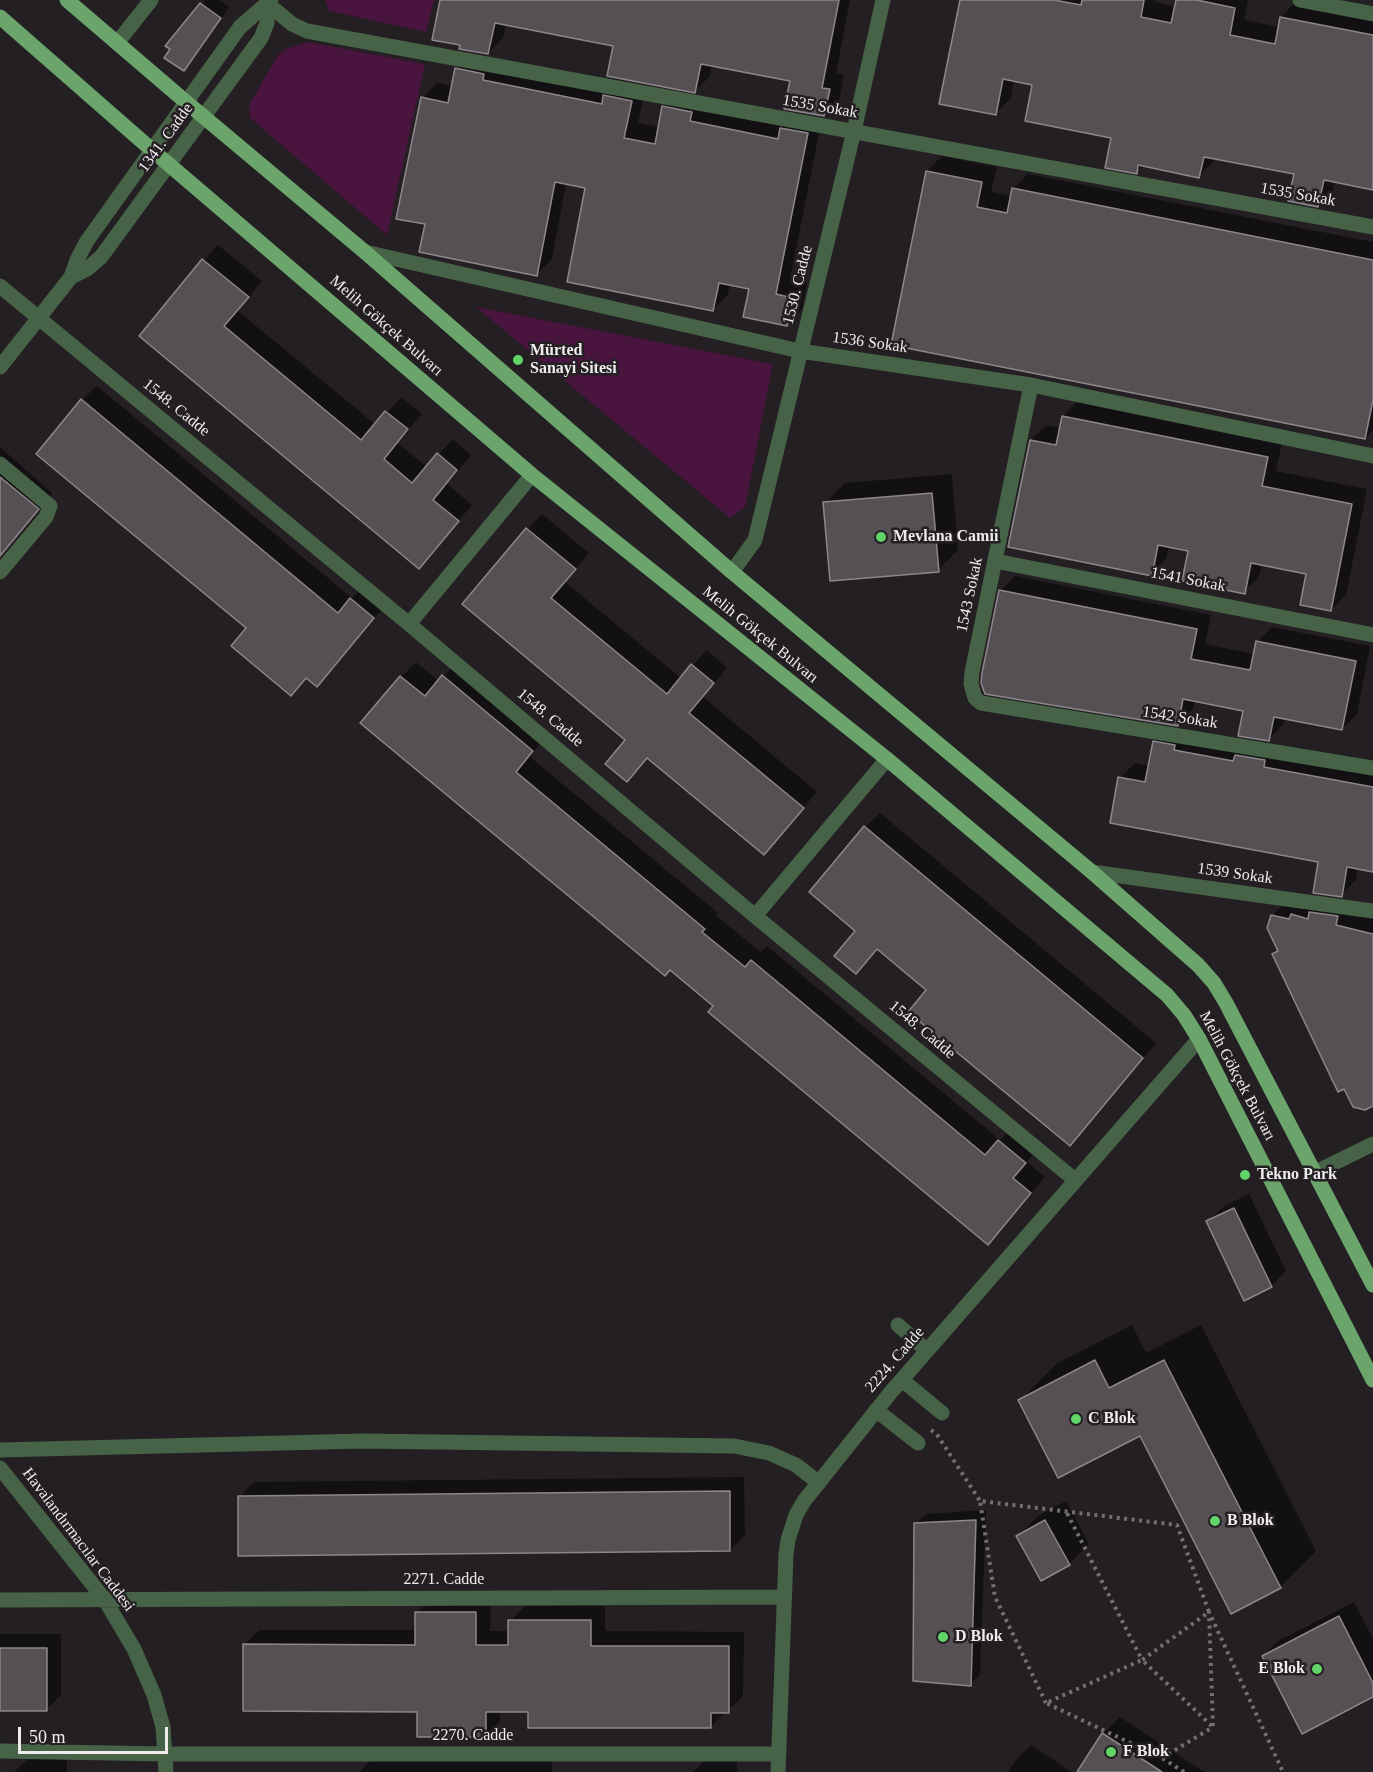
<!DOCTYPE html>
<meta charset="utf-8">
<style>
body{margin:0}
#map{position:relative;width:1373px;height:1772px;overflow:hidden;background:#231f22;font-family:Georgia,serif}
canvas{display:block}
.scale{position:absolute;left:18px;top:1727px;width:150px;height:27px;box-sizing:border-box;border:3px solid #efecee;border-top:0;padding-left:8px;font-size:18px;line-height:21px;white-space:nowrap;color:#efecee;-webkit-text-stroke:4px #231f22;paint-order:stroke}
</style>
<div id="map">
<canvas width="1373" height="1772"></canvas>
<div class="scale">50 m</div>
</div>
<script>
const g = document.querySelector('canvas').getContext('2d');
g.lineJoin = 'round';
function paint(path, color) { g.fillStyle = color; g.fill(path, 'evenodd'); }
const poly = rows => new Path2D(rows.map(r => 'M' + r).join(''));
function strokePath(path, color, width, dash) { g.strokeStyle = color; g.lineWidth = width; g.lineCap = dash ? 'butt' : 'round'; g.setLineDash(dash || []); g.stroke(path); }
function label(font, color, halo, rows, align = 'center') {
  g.font = font + ' Georgia,serif'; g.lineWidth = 5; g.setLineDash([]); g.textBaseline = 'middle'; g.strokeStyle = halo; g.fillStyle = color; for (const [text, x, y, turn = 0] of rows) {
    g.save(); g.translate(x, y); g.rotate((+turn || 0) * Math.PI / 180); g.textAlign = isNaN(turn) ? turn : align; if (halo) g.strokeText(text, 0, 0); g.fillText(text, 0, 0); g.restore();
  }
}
paint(poly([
 [325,0,434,0,426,32,329,11],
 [307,42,425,64,387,235,250,118,249,105,278,55,286,49],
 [476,307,773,364,745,507,730,518]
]), '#49143e');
paint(poly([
 [205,0,219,0,229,7,193,60,184,69,172,49],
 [441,0,850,0,836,73,844,75,839,100,824,115,792,80,712,64,710,76,695,91,615,45,506,23,503,38,488,53,462,44],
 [961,0,1155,0,1155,2,1176,7,1177,0,1248,0,1244,20,1279,27,1281,17,1296,2,1373,18,1373,189,1335,181,1333,190,1318,205,1295,173,1215,157,1214,161,1199,176,1143,165,1136,172,1113,137,1033,83,1014,80,1011,98,996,113],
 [472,54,646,86,638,123,660,127,663,107,679,92,822,118,790,279,807,283,802,309,787,324,750,288,730,284,728,294,713,310,587,187,566,183,552,259,537,274,427,223,422,98,437,83,453,86,457,69],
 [942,156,997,167,991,192,1012,196,1013,189,1028,174,1373,242,1373,430,1365,438,893,344,927,171],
 [218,245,262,281,238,311,376,425,401,397,422,414,397,443,427,467,453,439,471,455,447,484,472,505,419,567,141,335,204,260],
 [97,386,352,598,366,584,388,602,332,670,317,685,308,677,291,694,248,628,82,400],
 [1078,401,1282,442,1276,471,1367,489,1346,595,1331,610,1308,573,1262,564,1259,577,1244,592,1190,549,1169,545,1166,559,1151,574,1031,440,1046,425,1061,428,1063,416],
 [0,447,52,493,0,556],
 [952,474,958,550,938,570,825,503,845,483],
 [542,514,589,553,565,582,681,678,707,650,727,668,703,697,817,792,764,853,648,757,627,780,627,740,464,604,527,529],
 [1015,576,1211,615,1205,644,1255,654,1257,642,1272,627,1370,646,1357,714,1342,729,1285,718,1284,724,1269,739,1245,710,1195,700,1193,709,1178,724,1000,591],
 [458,661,547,735,530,757,718,913,716,916,761,952,767,946,1000,1140,1014,1126,1039,1147,1027,1162,1045,1177,1003,1228,988,1243,715,1005,401,677,416,662,439,681],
 [1169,727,1373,769,1373,870,1358,868,1356,880,1341,895,1320,861,1120,778,1135,763,1150,766,1154,742],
 [880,813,1156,1043,1085,1129,1070,1144,928,990,879,948,856,972,865,827],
 [1287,901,1373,916,1373,1105,1273,954,1279,949,1272,916],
 [1249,1194,1286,1271,1271,1286,1208,1222,1223,1207],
 [1132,1325,1146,1353,1201,1325,1316,1551,1280,1587,1141,1434,1020,1401,1056,1364],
 [744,1477,745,1535,730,1550,239,1497,254,1482],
 [1066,1501,1089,1544,1069,1564,1042,1579,1018,1536,1038,1516],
 [986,1510,980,1675,970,1684,916,1524,926,1514],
 [432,1598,491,1598,490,1631,510,1631,510,1621,525,1606,605,1606,605,1631,744,1632,743,1696,710,1727,529,1710,500,1710,500,1721,485,1736,244,1645,259,1630,417,1630,417,1613],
 [1354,1602,1373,1639,1373,1695,1263,1656,1278,1641],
 [2,1634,61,1634,61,1695,46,1710,0,1710,0,1635],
 [1120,1717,1204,1772,1079,1772,1103,1734],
 [1031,1745,1072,1772,1008,1772,1015,1761],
 [374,1757,552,1758,552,1772,359,1772],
 [707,1758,737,1759,737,1772,693,1772],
 [28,1759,67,1759,67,1772,14,1772]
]), '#0007');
const building = poly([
 [440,0,839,0,822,88,830,89,824,116,784,109,790,81,701,64,695,93,607,76,613,46,495,23,488,54,459,49,460,45,432,40,440,0],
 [960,0,1054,0,1081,5,1082,0,1144,0,1141,17,1171,23,1176,0,1197,0,1235,8,1230,35,1275,44,1280,17,1373,35,1373,190,1324,180,1318,207,1288,201,1294,174,1204,157,1199,178,1138,165,1137,174,1105,168,1111,138,1025,121,1032,85,1003,79,996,115,939,104,960,0],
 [200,3,221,18,184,71,164,58,170,49,165,46,200,3],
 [455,68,484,74,483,80,602,104,603,95,632,101,624,138,655,144,662,106,692,112,690,121,778,139,780,128,808,133,776,294,793,298,787,326,743,317,749,289,719,283,713,311,567,282,585,188,555,182,537,276,419,252,425,224,396,219,421,97,448,103,455,68],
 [926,171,982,182,977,207,1007,213,1012,188,1373,260,1373,400,1365,439,891,345,926,171],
 [202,259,249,297,224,326,361,440,385,411,408,429,384,459,412,483,437,453,457,470,433,500,459,521,419,569,139,336,202,259],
 [81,399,338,613,350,598,374,618,317,687,306,678,291,696,231,646,246,628,36,454,81,399],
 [1062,416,1268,457,1262,486,1352,504,1331,611,1300,605,1306,574,1251,563,1245,594,1182,581,1188,551,1158,545,1152,576,1008,547,1030,440,1056,445,1062,416],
 [0,477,39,509,0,556,0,477],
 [932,493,939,572,830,581,823,502,932,493],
 [526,528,576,569,551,598,667,694,691,664,714,683,689,713,804,808,764,855,647,758,627,782,605,764,625,740,462,604,526,528],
 [999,590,1197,629,1191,659,1250,670,1256,641,1356,661,1342,730,1274,717,1269,741,1238,736,1243,711,1183,699,1178,726,985,694,981,683,982,673,999,590],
 [442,675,533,751,516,772,705,929,702,932,745,967,751,960,985,1155,998,1140,1026,1163,1013,1178,1031,1193,988,1245,708,1012,713,1006,670,970,665,976,360,723,400,676,425,696,442,675],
 [1153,741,1175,745,1174,750,1233,761,1235,755,1265,760,1264,767,1373,787,1373,872,1347,867,1342,897,1313,893,1318,862,1110,823,1118,777,1145,782,1153,741],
 [864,826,1143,1058,1070,1146,908,1012,926,990,877,949,856,974,834,956,855,931,809,892,864,826],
 [1309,912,1338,916,1336,925,1373,934,1373,1106,1365,1110,1353,1107,1344,1089,1338,1092,1272,954,1278,951,1267,928,1271,915,1289,919,1291,914,1308,919,1309,912],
 [1234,1208,1272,1287,1244,1301,1206,1221,1234,1208],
 [1095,1360,1109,1388,1164,1360,1281,1588,1231,1614,1140,1436,1058,1478,1018,1400,1095,1360],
 [730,1491,730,1551,238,1556,238,1496,730,1491],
 [976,1520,971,1686,913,1681,914,1523,976,1520],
 [1045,1520,1070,1565,1041,1581,1016,1536,1045,1520],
 [415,1612,476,1612,476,1645,508,1645,508,1620,591,1620,591,1646,729,1646,729,1713,711,1713,711,1728,528,1728,528,1712,486,1712,486,1737,417,1737,417,1712,243,1711,243,1644,415,1645,415,1612],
 [1339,1616,1373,1683,1373,1697,1302,1734,1262,1656,1339,1616],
 [0,1648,47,1648,47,1711,0,1711,0,1648],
 [1102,1733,1162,1772,1077,1772,1102,1733]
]);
paint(building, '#555054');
strokePath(building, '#8d878b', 1.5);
strokePath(poly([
 [931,1430,938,1436,980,1501],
 [1046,1703,995,1597,980,1501,1177,1525,1209,1612,1142,1660,1067,1513],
 [1213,1726,1209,1612,1283,1772],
 [1162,1758,1213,1727],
 [1184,1772,1162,1758,1046,1703,1142,1660,1213,1727]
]), '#736f72', 4, [3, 4.5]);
strokePath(poly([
 [1300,0,1373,14],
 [268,4,292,24,307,31,1373,227],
 [117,43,151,0],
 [365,252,800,351,1031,385,1373,456],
 [71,277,87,269,101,257,261,38,267,23,268,4],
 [0,286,409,624,755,916,1075,1180],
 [0,367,71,277,77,260,87,241,240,27,271,0],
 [1031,385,972,672,971,684,975,698,981,703,1373,768],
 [0,464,50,506,46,517,0,572],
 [995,561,1373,635],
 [732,572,755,540,854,131,883,0],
 [409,624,532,475],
 [1092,872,1373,911],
 [755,916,887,759],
 [1314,1173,1373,1144],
 [898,1325,927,1351],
 [902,1380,942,1413],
 [876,1410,918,1443],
 [0,1450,362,1441,734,1446,769,1453,796,1465,819,1483],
 [0,1468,105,1600,134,1649,154,1695,163,1727,166,1772],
 [0,1600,784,1597],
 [0,1751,166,1754,779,1754],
 [778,1772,786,1555,788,1540,796,1515,804,1501,891,1392,1199,1039]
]), '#476347', 15);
strokePath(poly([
 [67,0,186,102,365,252,732,572,1092,872,1198,965,1214,983,1226,1003,1373,1285],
 [0,17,152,150,532,475,887,759,1167,995,1184,1015,1199,1039,1373,1380]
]), '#6ba56c', 15);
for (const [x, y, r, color] of [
 [518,360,6,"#62d469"],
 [881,537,6,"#62d469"],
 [1245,1175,6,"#62d469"],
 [1076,1419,6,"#62d469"],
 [1215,1521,6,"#62d469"],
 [943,1637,6,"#62d469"],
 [1317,1669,6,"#62d469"],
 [1111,1752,6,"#62d469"]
]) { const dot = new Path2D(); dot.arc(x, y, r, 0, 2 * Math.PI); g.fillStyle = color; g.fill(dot); strokePath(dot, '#231f22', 2); }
label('16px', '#efecee', '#231f22', [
 ["1535 Sokak",820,107,10],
 ["1341. Cadde",166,138,-54],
 ["1535 Sokak",1298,195,10],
 ["1530. Cadde",798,285,-76],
 ["Melih Gökçek Bulvarı",386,326,41],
 ["1536 Sokak",870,343,8],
 ["1548. Cadde",176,408,39],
 ["1541 Sokak",1188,580,11],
 ["1543 Sokak",970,595,-78],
 ["Melih Gökçek Bulvarı",760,635,39],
 ["1548. Cadde",550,718,40],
 ["1542 Sokak",1180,718,9],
 ["1539 Sokak",1235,874,8],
 ["1548. Cadde",922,1030,40],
 ["Melih Gökçek Bulvarı",1237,1076,62],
 ["2224. Cadde",895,1360,-49],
 ["Havalandırmacılar Caddesi",78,1540,53],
 ["2271. Cadde",444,1580],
 ["2270. Cadde",473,1736]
]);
label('bold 16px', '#efecee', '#231f22', [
 ["Mürted",530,351],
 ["Sanayi Sitesi",530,369],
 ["Mevlana Camii",893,537],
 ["Tekno Park",1257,1175],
 ["C Blok",1088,1419],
 ["B Blok",1227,1521],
 ["D Blok",955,1637],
 ["E Blok",1305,1669,"right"],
 ["F Blok",1123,1752]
], 'left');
</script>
